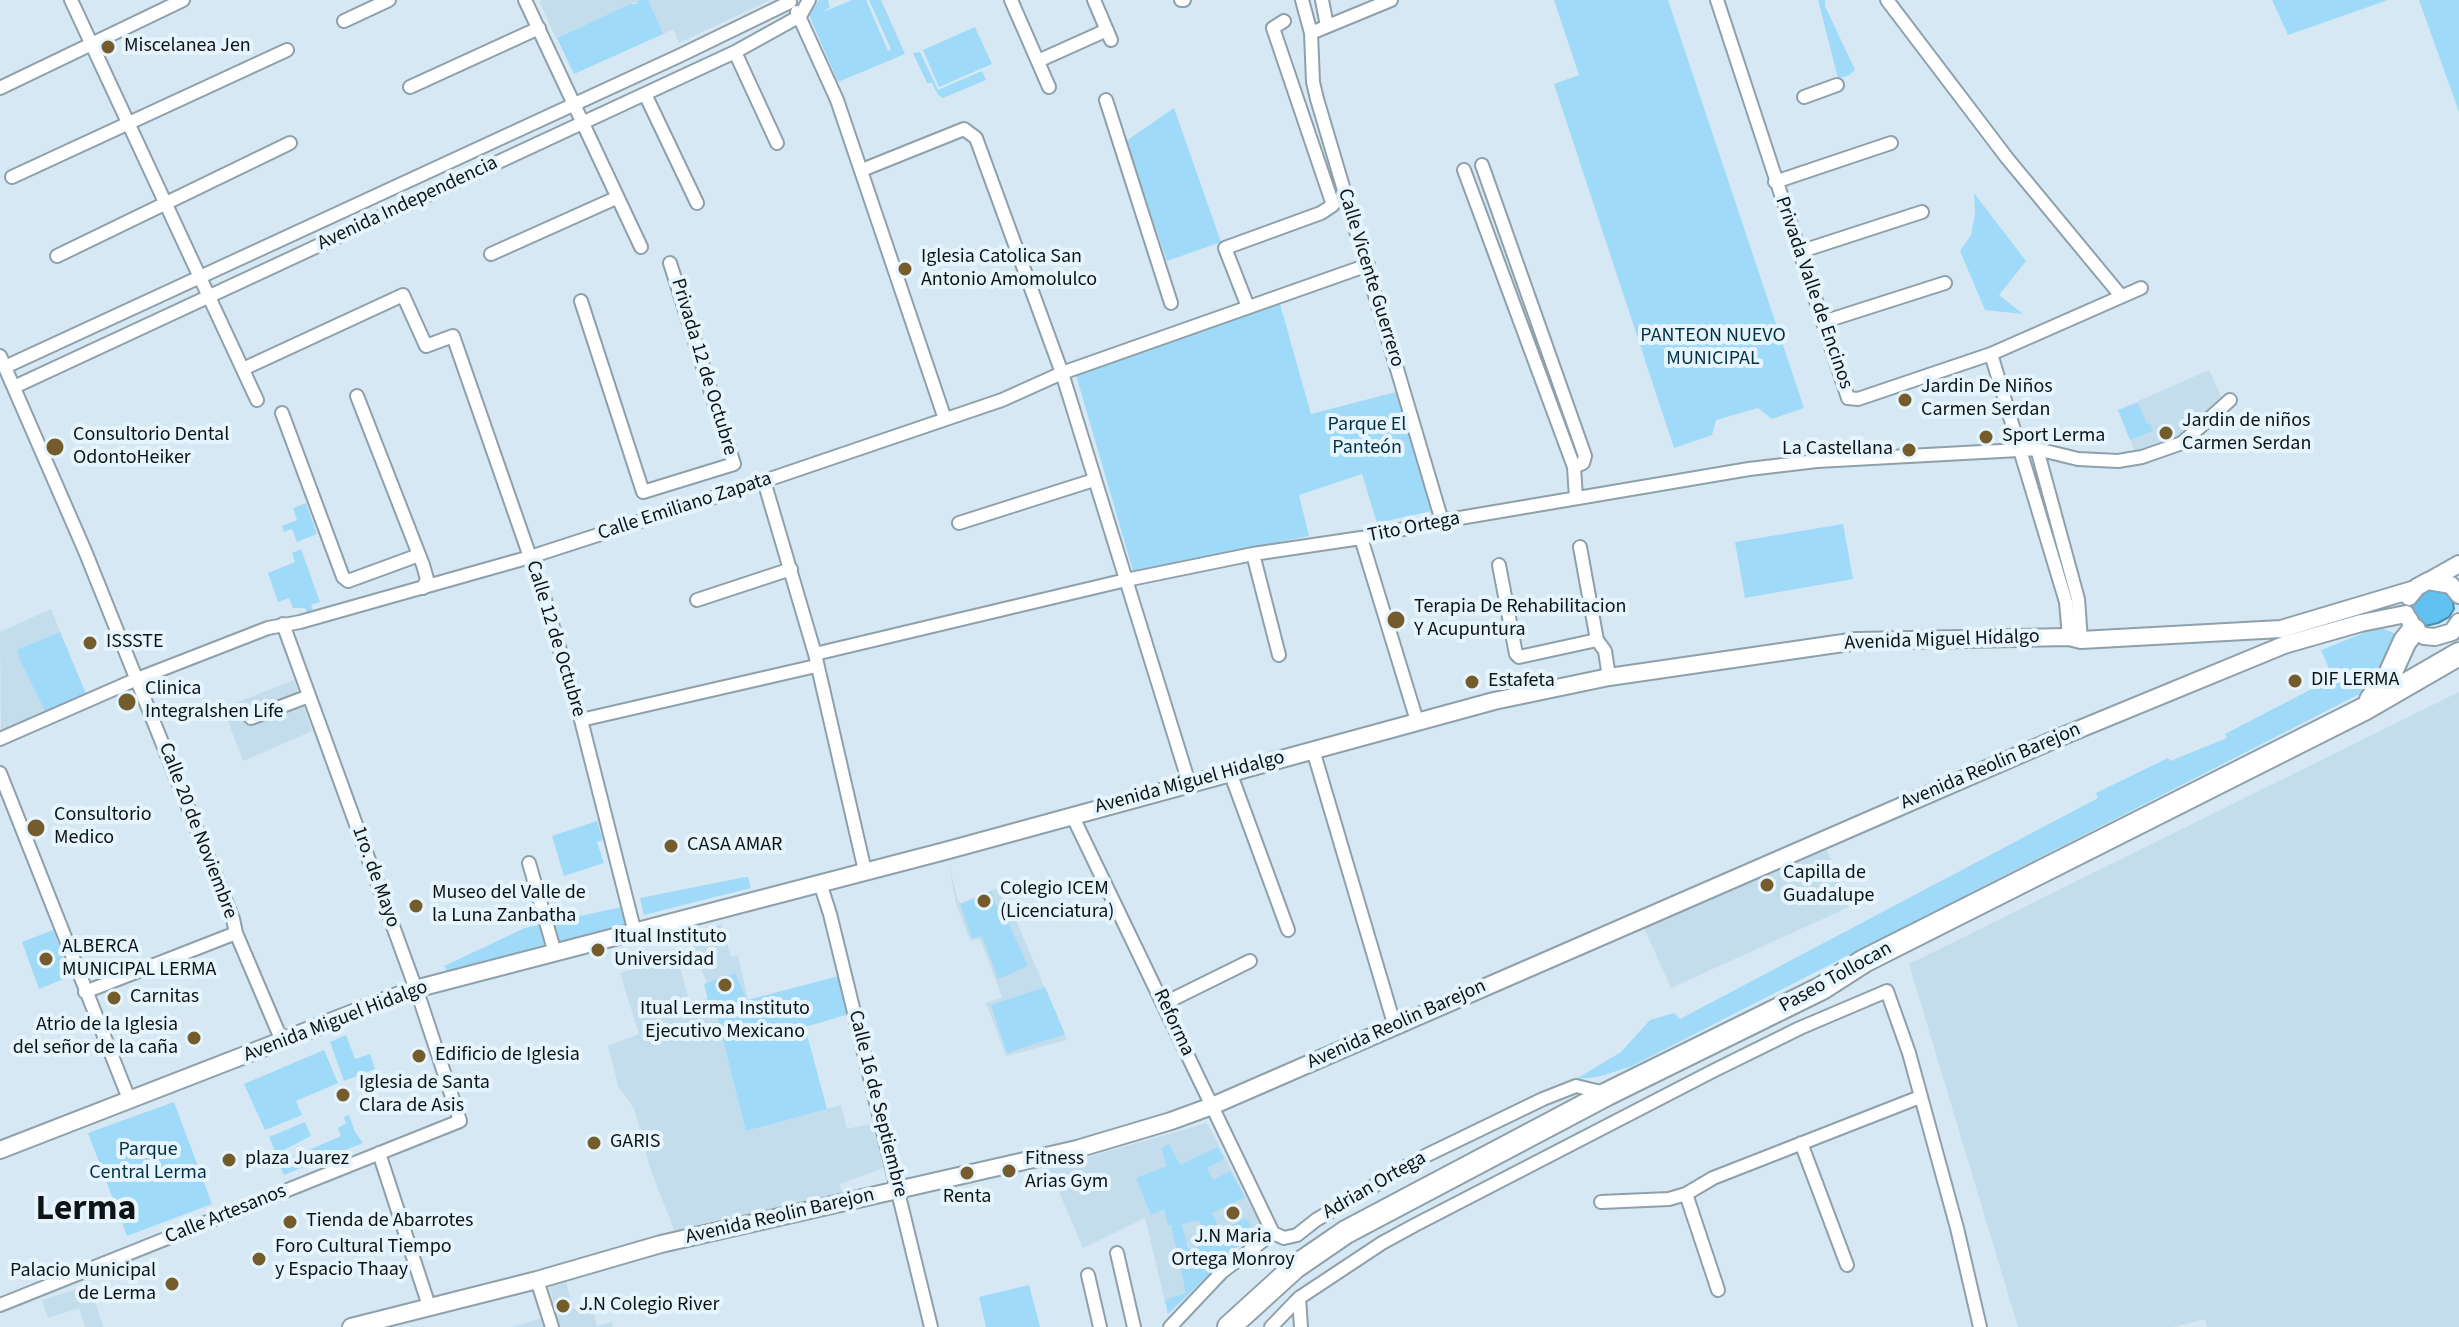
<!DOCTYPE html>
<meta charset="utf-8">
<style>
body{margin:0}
canvas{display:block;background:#d6e8f3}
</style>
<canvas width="2459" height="1327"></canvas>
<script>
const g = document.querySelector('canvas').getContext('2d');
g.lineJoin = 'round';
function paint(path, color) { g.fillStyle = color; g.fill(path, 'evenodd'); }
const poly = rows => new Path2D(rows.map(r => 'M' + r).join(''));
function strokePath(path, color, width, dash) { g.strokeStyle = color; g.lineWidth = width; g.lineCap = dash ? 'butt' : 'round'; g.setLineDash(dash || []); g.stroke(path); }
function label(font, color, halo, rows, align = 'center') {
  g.font = font + ' "Source Sans 3",sans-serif'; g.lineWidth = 8; g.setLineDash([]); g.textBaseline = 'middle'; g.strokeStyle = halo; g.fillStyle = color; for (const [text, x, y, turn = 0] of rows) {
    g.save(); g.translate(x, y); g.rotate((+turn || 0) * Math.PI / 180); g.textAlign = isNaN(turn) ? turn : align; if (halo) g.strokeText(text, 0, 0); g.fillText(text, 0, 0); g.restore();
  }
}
paint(poly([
 [541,0,770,0,679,43,673,29,653,39,635,2,556,38,540,3],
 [2209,370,2221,396,2211,411,2181,435,2135,452,2118,410],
 [51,609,86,694,1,732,0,632],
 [294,680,312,731,243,761,223,708],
 [2459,692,2459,1327,2207,1327,2205,1319,2173,1327,2018,1327,1909,964],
 [1827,850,1849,907,1671,988,1644,928],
 [948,861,958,901,966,906,1001,885,1067,1040,1006,1056,986,1003,1002,997,980,939,970,941,956,903],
 [721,924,731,957,738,956,748,1000,716,1007,746,1131,841,1105,847,1129,874,1123,886,1167,840,1184,842,1193,676,1235,650,1168,634,1108,619,1088,608,1046,639,1034,620,973,677,957,690,1003,712,997,688,932],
 [1207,1123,1261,1226,1168,1314,1145,1218,1083,1248,1049,1168],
 [566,1282,573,1309,592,1304,597,1326,612,1322,613,1327,512,1327,556,1314,550,1287],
 [90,1285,103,1327,85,1327,79,1308,48,1318,42,1300]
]), '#c3ddec');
paint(poly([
 [639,0,648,0,663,34,574,74,557,38,630,4,637,4],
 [819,0,828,0,830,7,823,12,852,0,866,0,888,51,891,49,869,0,881,0,905,54,838,82,809,15],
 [1554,0,1668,0,1804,408,1772,419,1758,408,1716,420,1712,435,1674,448,1554,84,1579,75],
 [1818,0,1825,0,1825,6,1855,70,1848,76,1838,78],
 [2272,0,2388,0,2288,35],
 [2419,0,2459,0,2459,112],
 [975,27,992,64,939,87,923,50],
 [920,52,938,90,982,71,986,80,943,98,938,95,932,83,927,83,913,53],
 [1174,108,1221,242,1167,261,1126,141],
 [1974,193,2026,261,1999,295,2023,314,1985,310,1960,251,1971,235,1975,214],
 [1280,304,1311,414,1396,392,1432,511,1377,523,1362,474,1299,495,1309,536,1133,571,1076,375],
 [2138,403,2147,424,2150,423,2153,431,2130,440,2118,410],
 [306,503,317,534,297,542,292,529,284,532,282,526,297,520,293,508],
 [1843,524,1853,579,1745,598,1735,542],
 [301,549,320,602,311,605,313,610,307,612,305,608,293,608,289,598,278,602,268,573,295,562,292,553],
 [2379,627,2394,633,2400,644,2381,683,1632,1066,1598,1077,1576,1079,1621,1052,1650,1020,1674,1013,1680,1019,2098,798,2096,793,2168,758,2170,761,2227,738,2225,734,2333,678,2321,650],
 [60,632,86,694,45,711,20,660,17,650],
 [597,821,603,840,597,842,604,863,564,876,552,836],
 [745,877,748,877,751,888,644,915,640,898],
 [991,891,997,907,1001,906,1028,966,998,979,982,936,972,938,960,904],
 [631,905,638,927,448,972,444,966,525,928],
 [53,930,71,976,39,989,22,942],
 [735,973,747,1000,839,976,849,1014,805,1027,827,1109,746,1131,715,1007,710,1008,704,984],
 [1045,987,1065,1034,1007,1053,991,1005],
 [346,1035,355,1059,370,1054,375,1069,344,1081,330,1042],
 [324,1050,338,1083,296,1101,302,1115,265,1130,244,1084],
 [174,1102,212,1204,127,1236,88,1133],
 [349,1115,355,1132,363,1143,284,1175,279,1163,341,1136,338,1128,346,1123,344,1117],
 [305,1122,311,1136,276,1154,269,1137],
 [1169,1144,1180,1165,1218,1147,1224,1159,1207,1168,1213,1180,1230,1171,1245,1197,1212,1213,1221,1231,1246,1218,1251,1226,1241,1232,1242,1236,1236,1240,1239,1245,1168,1314,1165,1300,1186,1293,1171,1225,1168,1225,1164,1209,1151,1215,1136,1178,1167,1166,1161,1148],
 [1199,1220,1210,1244,1188,1249,1182,1224],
 [1029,1285,1040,1327,986,1327,979,1297]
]), '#a0daf9');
const water = poly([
 [2441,588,2452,596,2454,609,2449,617,2438,623,2425,626,2417,624,2409,613,2412,600,2426,589,2441,588]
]);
paint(water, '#61c2f1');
strokePath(water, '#488eaf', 2);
const street = poly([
 [71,0,257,400],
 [525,0,641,247],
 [1011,0,1049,87],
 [1094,0,1111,40],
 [1181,0,1184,0],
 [1302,0,1311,33,1313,82,1317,99,1442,521],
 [1322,0,1327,26],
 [1717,0,1848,398,1858,399,1991,354,2141,288],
 [1887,0,2007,158,2121,296],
 [797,12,837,100,945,419],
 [344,21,389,0],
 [1311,33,1391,0],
 [735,52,777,143],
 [1038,61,1107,30],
 [410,87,539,28],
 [0,88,183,0],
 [645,94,697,203],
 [1804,97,1837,85],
 [1106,100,1171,303],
 [1482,165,1585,456,1583,463,1574,467],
 [862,170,964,129,976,138,1062,373,1189,783],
 [1464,170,1574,467,1576,498],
 [12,177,287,50],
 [1775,182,1891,143],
 [1799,252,1922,212],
 [491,254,616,198],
 [57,256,290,143],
 [581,301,643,492,734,464,670,263],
 [1248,307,1225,248,1321,213,1333,205,1273,28,1284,21],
 [1823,322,1945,283],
 [1991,354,2066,602,2069,637],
 [0,356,85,551,233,919,236,933,282,1041],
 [5,367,681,55,790,2],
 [243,369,403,295,426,346,453,336,544,597,581,720,635,933],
 [14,387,735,52,800,16,809,0],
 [357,396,423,565,427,579,423,588],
 [282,413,343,577,348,581,419,555],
 [2034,447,2037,449,2078,599,2081,640],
 [764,481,815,654,865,871],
 [959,523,1094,480],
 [1361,538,1417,721],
 [1580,547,1597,640,1605,651,1609,677],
 [1253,554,1279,655],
 [1499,565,1516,654,1519,657,1597,640],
 [697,600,791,569],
 [815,654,1126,580,1253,554,1361,538,1442,521,1749,469,1817,461,2037,449,2078,459,2118,461,2142,457,2182,443,2230,400],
 [251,718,309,696],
 [581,720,816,666],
 [0,739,137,679,268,628,300,622,530,557,764,481,1002,400,1062,373,1368,265],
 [1313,750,1395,1027],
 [1230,772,1288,930],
 [0,773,129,1099],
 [1072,815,1273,1233],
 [529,863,555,953],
 [820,883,830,914,931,1327],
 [85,992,236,933],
 [1165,1003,1250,961],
 [1801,1143,1847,1265],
 [379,1153,429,1306],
 [1686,1194,1718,1290],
 [1601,1202,1669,1199,1686,1194,1713,1178,1920,1097],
 [1273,1233,1284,1238,1297,1235,1316,1220,1421,1158,1543,1099,1576,1086,1605,1093],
 [1117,1253,1134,1327],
 [1088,1275,1100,1327],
 [537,1280,552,1327],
 [1299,1298,1301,1327],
 [0,1305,460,1121,421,1003,283,624],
 [1170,1327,1222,1272,1273,1233],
 [1271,1327,1299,1298,1382,1243,1415,1225,1713,1071,1800,1028,1887,991,1909,1053,1957,1228,1980,1327]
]);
const secondary = poly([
 [2429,581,2459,564],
 [2409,597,2417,587,2428,581,2451,585,2459,595],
 [2409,619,2414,630,2424,636,2435,637,2452,632,2459,622],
 [0,1150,415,989,945,851,1494,701,1609,677,1857,641,2069,637,2081,640,2281,629,2415,589],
 [351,1327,537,1280,661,1244,1077,1149,1171,1121,1212,1106,2058,738,2284,645,2361,623,2406,614]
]);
const highway = poly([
 [2371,700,2390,674,2405,641,2414,630],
 [1229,1327,1295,1267,1346,1232,1607,1094,1822,988,1864,961,2364,709,2459,654]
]);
strokePath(street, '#8ea0aa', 16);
strokePath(secondary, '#8ea0aa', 20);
strokePath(highway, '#8ea0aa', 26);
strokePath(street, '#fff', 12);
strokePath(secondary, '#fff', 16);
strokePath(highway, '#fff', 22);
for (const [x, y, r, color] of [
 [108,47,8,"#755c2d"],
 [905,269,8,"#755c2d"],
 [1905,400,8,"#755c2d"],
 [2166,433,8,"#755c2d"],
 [1986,437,8,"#755c2d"],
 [55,447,10,"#755c2d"],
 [1909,450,8,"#755c2d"],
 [1396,620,10,"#755c2d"],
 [90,643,8,"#755c2d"],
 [2295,681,8,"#755c2d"],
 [1472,682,8,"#755c2d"],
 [127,702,10,"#755c2d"],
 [36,828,10,"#755c2d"],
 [671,846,8,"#755c2d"],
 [1767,885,8,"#755c2d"],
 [984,901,8,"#755c2d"],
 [416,906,8,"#755c2d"],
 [598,950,8,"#755c2d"],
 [46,959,8,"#755c2d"],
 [725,985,8,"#755c2d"],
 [114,998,8,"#755c2d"],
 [194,1038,8,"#755c2d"],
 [419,1056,8,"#755c2d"],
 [343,1095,8,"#755c2d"],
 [594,1143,8,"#755c2d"],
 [229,1160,8,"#755c2d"],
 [1009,1171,8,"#755c2d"],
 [967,1173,8,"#755c2d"],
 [1233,1213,8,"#755c2d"],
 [290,1222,8,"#755c2d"],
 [259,1259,8,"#755c2d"],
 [172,1284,8,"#755c2d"],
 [563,1306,8,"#755c2d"]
]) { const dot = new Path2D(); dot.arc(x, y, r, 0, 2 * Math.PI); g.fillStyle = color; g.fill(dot); strokePath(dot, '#e6f5fd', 3); }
label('20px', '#0d1316', '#e6f5fd', [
 ["Miscelanea Jen",124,47],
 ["Iglesia Catolica San",921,258],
 ["Antonio Amomolulco",921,281],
 ["Jardin De Niños",1921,388],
 ["Carmen Serdan",1921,411],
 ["Jardin de niños",2182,422],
 ["Carmen Serdan",2182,445],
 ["Consultorio Dental",73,436],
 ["OdontoHeiker",73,459],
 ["Sport Lerma",2002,437],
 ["La Castellana",1893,450,"right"],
 ["Terapia De Rehabilitacion",1414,608],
 ["Y Acupuntura",1414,631],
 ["ISSSTE",106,643],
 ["DIF LERMA",2311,681],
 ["Estafeta",1488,682],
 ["Clinica",145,690],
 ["Integralshen Life",145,713],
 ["Consultorio",54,816],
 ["Medico",54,839],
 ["CASA AMAR",687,846],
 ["Capilla de",1783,874],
 ["Guadalupe",1783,897],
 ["Colegio ICEM",1000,890],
 ["(Licenciatura)",1000,913],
 ["Museo del Valle de",432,894],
 ["la Luna Zanbatha",432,917],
 ["Itual Instituto",614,938],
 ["Universidad",614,961],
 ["ALBERCA",62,948],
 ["MUNICIPAL LERMA",62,971],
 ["Carnitas",130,998],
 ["Itual Lerma Instituto",725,1010,"center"],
 ["Ejecutivo Mexicano",725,1033,"center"],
 ["Atrio de la Iglesia",178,1026,"right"],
 ["del señor de la caña",178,1049,"right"],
 ["Edificio de Iglesia",435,1056],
 ["Iglesia de Santa",359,1084],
 ["Clara de Asis",359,1107],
 ["GARIS",610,1143],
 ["plaza Juarez",245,1160],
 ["Fitness",1025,1160],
 ["Arias Gym",1025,1183],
 ["Renta",967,1198,"center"],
 ["Tienda de Abarrotes",306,1222],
 ["J.N Maria",1233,1238,"center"],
 ["Ortega Monroy",1233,1261,"center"],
 ["Foro Cultural Tiempo",275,1248],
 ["y Espacio Thaay",275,1271],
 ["Palacio Municipal",156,1272,"right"],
 ["de Lerma",156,1295,"right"],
 ["J.N Colegio River",579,1306]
], 'left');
label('20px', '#0d1316', '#e6f5fd', [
 ["Avenida Independencia",408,204,-25],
 ["Calle Vicente Guerrero",1370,278,73],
 ["Privada Valle de Encinos",1813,293,71],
 ["Privada 12 de Octubre",703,367,73],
 ["Calle Emiliano Zapata",685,507,-18],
 ["Tito Ortega",1414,528,-11],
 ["Calle 12 de Octubre",555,639,73],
 ["Avenida Miguel Hidalgo",1942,641,-2],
 ["Avenida Reolin Barejon",1991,767,-23],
 ["Avenida Miguel Hidalgo",1190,783,-15],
 ["Calle 20 de Noviembre",197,831,69],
 ["1ro. de Mayo",375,877,70],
 ["Paseo Tollocan",1836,978,-29],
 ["Avenida Miguel Hidalgo",336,1022,-21],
 ["Reforma",1173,1023,65],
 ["Avenida Reolin Barejon",1397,1025,-24],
 ["Calle 16 de Septiembre",877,1104,76],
 ["Adrian Ortega",1375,1186,-30],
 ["Calle Artesanos",226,1215,-22],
 ["Avenida Reolin Barejon",780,1217,-13]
]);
label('20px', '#033144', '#e6f5fd', [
 ["PANTEON NUEVO",1713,337],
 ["MUNICIPAL",1713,360],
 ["Parque El",1367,426],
 ["Panteón",1367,449],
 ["Parque",148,1151],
 ["Central Lerma",148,1174]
]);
label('bold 36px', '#0d1316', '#e6f5fd', [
 ["Lerma",86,1211]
]);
</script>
